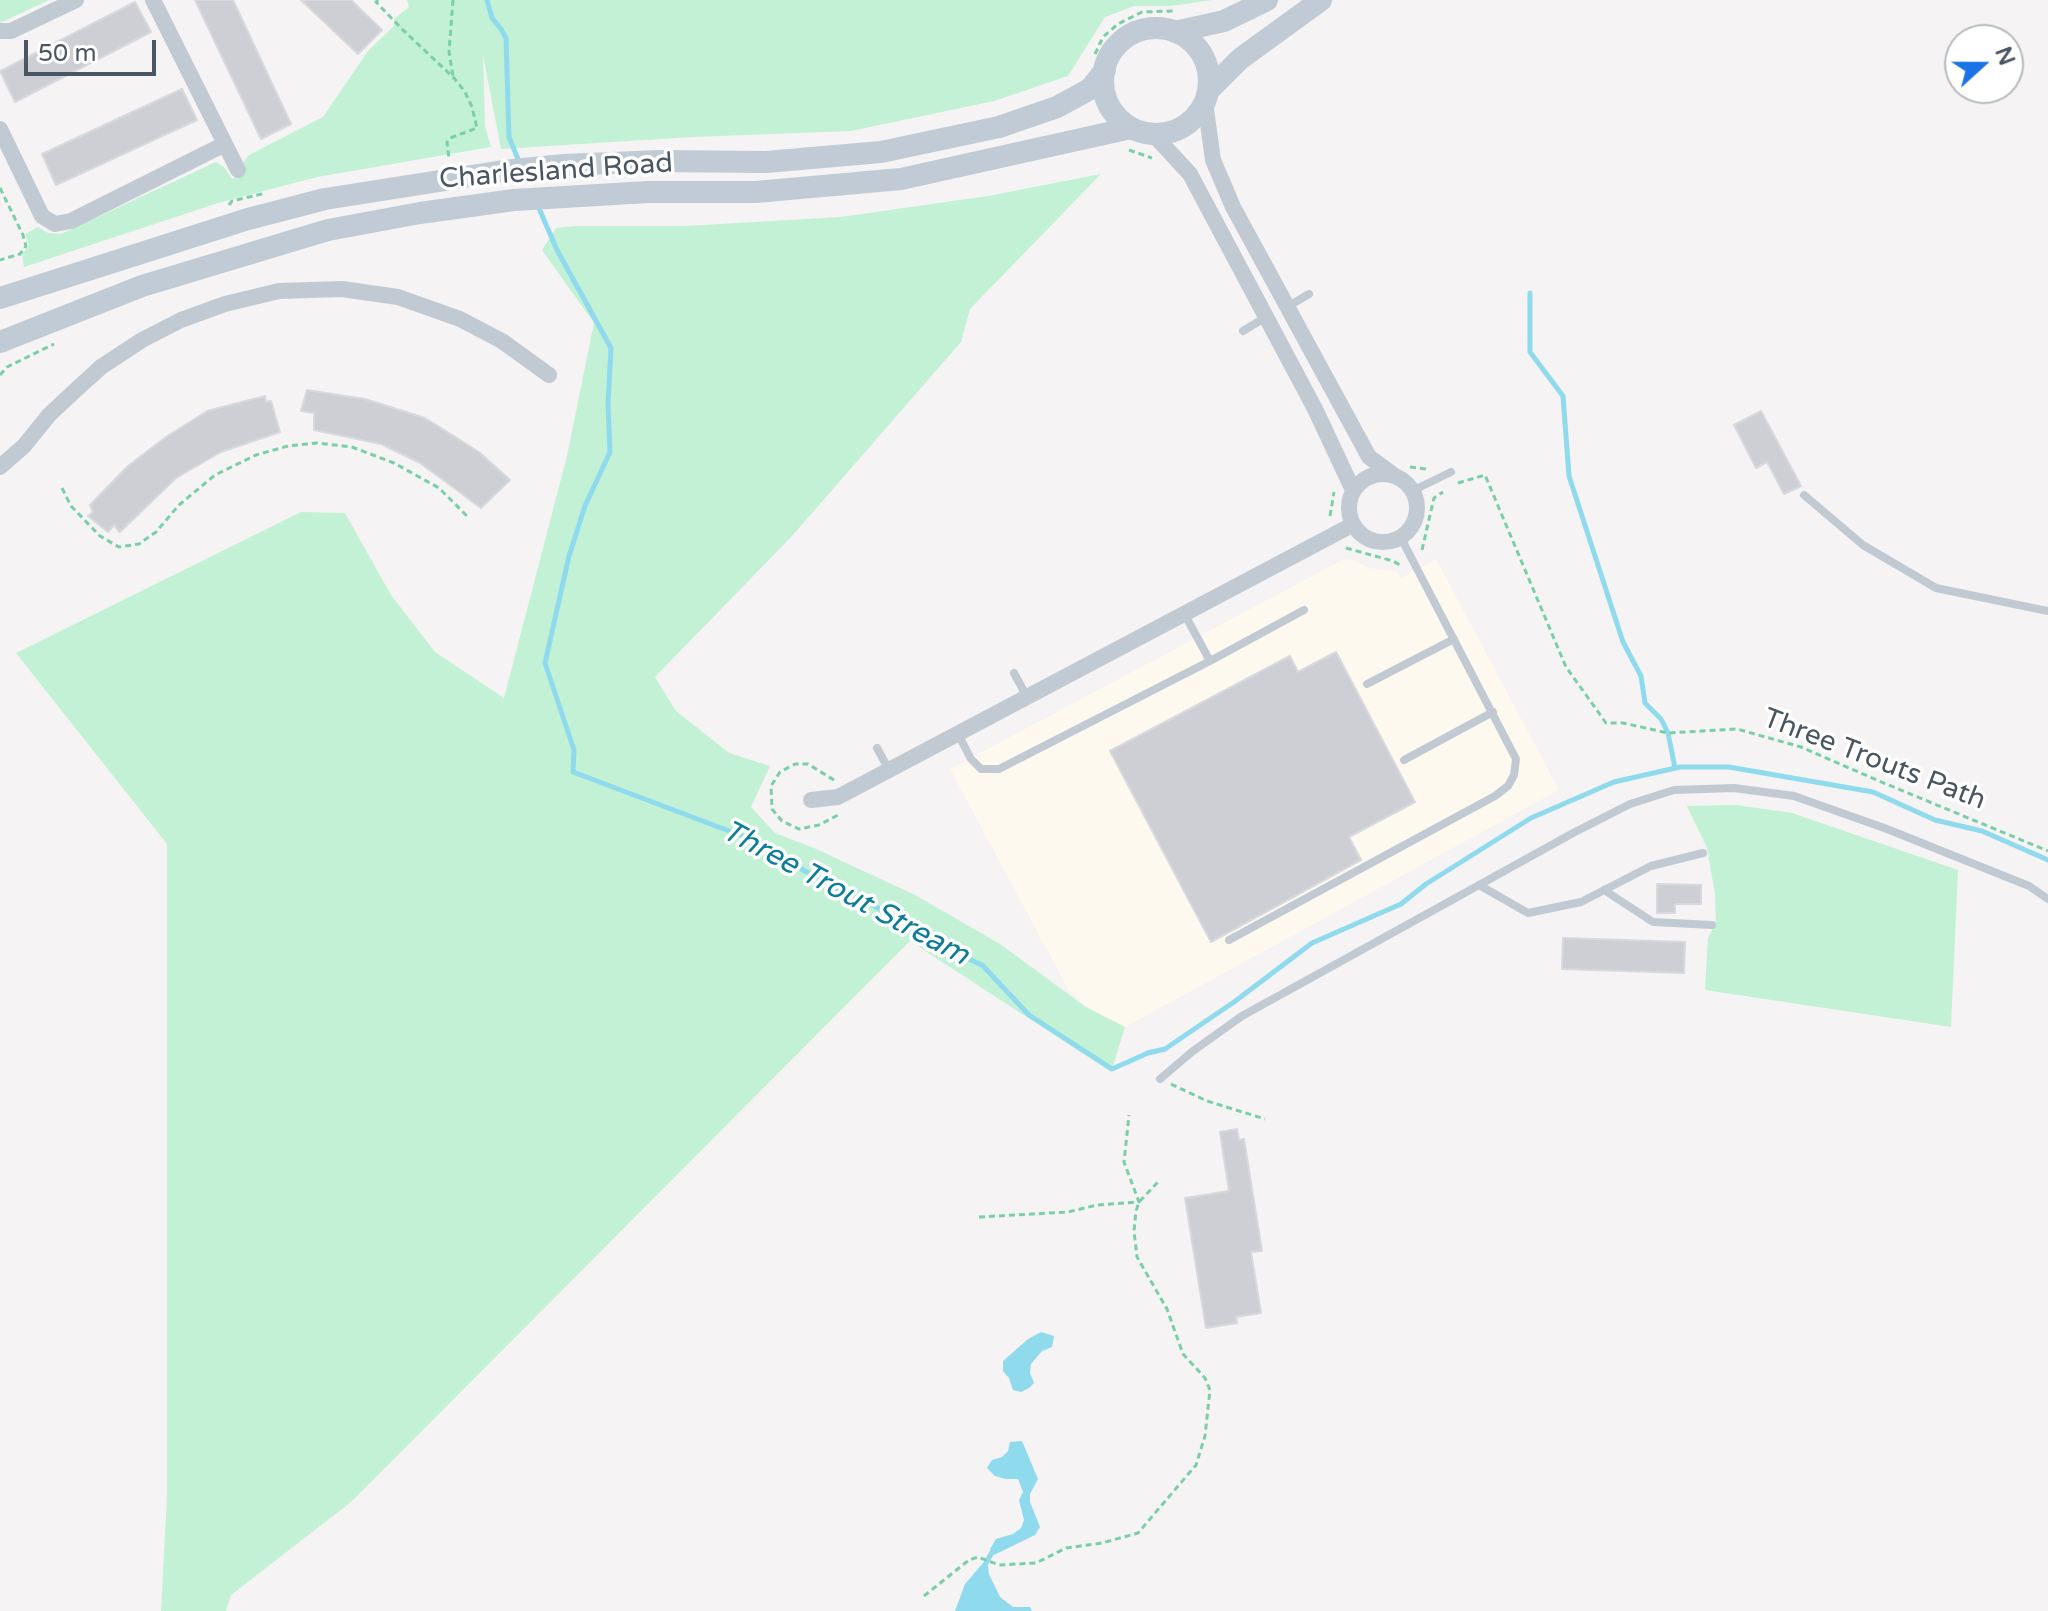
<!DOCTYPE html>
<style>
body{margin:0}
#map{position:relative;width:2048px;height:1611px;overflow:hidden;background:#f5f3f3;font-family:"Varela Round",sans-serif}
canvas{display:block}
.north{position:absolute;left:1944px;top:24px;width:80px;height:80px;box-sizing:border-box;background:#fff;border:2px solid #b7bbc0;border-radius:50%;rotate:69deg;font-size:22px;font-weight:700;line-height:32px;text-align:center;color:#4a5661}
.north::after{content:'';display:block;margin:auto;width:28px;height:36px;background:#1a73e8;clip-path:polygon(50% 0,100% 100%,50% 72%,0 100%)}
.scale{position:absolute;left:24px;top:40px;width:132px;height:36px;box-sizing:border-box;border:4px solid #4a5661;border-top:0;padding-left:10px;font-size:24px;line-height:28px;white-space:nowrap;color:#4a5661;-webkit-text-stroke:6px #fff;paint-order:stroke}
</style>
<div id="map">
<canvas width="2048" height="1611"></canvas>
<div class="north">N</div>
<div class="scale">50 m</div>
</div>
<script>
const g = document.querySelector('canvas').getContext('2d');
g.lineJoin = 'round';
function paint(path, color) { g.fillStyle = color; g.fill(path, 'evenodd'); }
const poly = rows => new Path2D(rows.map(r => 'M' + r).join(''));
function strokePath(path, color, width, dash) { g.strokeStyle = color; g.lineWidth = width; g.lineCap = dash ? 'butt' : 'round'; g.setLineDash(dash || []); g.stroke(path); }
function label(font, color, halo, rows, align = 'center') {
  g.font = font + ' "Varela Round",sans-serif'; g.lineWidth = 7; g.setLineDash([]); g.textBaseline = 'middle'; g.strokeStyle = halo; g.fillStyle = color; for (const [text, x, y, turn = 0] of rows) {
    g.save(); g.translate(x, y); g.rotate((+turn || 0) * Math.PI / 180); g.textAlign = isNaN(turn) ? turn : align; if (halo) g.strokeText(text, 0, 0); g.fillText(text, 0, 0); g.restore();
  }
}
paint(poly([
 [1350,559,1369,568,1395,571,1401,578,1436,559,1559,790,1125,1027,1086,1007,1068,989,950,769,1342,560]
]), '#fdf9ef');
paint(poly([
 [0,0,49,0,0,23],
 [407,0,1212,0,1171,6,1134,6,1105,17,1068,76,994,101,851,131,693,137,501,149,483,55,485,126,491,147,317,177,218,203,24,267,22,254,29,246,25,234,38,227,48,233,61,234,216,162,224,167,232,179,246,172,243,163,249,155,323,117,368,51,394,26,394,19,409,7],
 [1101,174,970,309,961,342,792,536,655,677,676,711,729,753,770,766,751,807,775,833,814,848,915,895,1000,944,1086,1007,1125,1027,1111,1072,910,941,351,1502,231,1595,226,1611,161,1611,167,1495,167,844,16,653,301,512,345,513,391,595,435,652,504,698,567,456,594,323,542,250,556,228,574,226,686,226,841,217,988,196],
 [1736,805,1792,813,1958,870,1951,1027,1705,990,1708,938,1716,923,1715,894,1707,848,1687,806]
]), '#c3f1d5');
paint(poly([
 [1041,1332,1054,1336,1052,1347,1042,1351,1031,1364,1030,1373,1034,1383,1029,1388,1021,1392,1013,1390,1009,1378,1003,1371,1003,1361,1028,1339],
 [1022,1441,1038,1479,1030,1494,1030,1502,1040,1527,1035,1535,994,1555,990,1549,996,1539,1013,1534,1021,1528,1024,1520,1019,1500,1023,1492,1018,1479,1006,1479,995,1476,987,1468,992,1460,1002,1457,1008,1451,1010,1442],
 [983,1563,988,1566,989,1574,1000,1597,1013,1607,1030,1607,1032,1611,955,1611,965,1584]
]), '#90daee');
strokePath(poly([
 [487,0,492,18,501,29,506,38,509,137,520,164],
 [538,206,557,250,611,348,608,404,610,452,585,506,569,556,545,663,574,750,573,772,745,837,826,883,901,919,918,936,982,965,1029,1015,1112,1069,1148,1053,1165,1049,1234,1002,1312,943,1401,904,1426,884,1531,818,1614,782,1680,767,1729,767,1873,792,1935,820,1982,831,2048,860],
 [1530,293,1530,352,1563,396,1569,476,1623,642,1641,676,1645,703,1661,719,1668,733,1675,768],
 [985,1565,992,1552]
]), '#90daee', 5);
const building = poly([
 [195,0,233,0,291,124,261,139,195,0],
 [301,0,351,0,382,30,358,54,301,0],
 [135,2,151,32,15,102,0,71,135,2],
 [182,89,197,120,56,185,42,154,182,89],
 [307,390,365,399,425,418,479,452,510,480,481,508,420,463,381,444,314,430,314,413,301,411,307,390],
 [265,396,266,402,271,401,280,432,221,452,176,478,120,532,114,525,108,532,88,516,93,512,90,505,128,466,166,437,207,411,265,396],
 [1761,411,1801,486,1784,494,1767,462,1756,468,1734,425,1761,411],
 [1336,652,1415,802,1349,837,1361,860,1211,942,1110,751,1290,656,1298,672,1336,652],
 [1657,884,1701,885,1701,904,1675,904,1675,913,1657,913,1657,884],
 [1563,938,1685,942,1684,973,1562,969,1563,938],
 [1237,1129,1239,1140,1244,1139,1262,1251,1251,1252,1261,1313,1236,1317,1237,1323,1206,1328,1185,1198,1229,1191,1220,1132,1237,1129]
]);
paint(building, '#cdcfd5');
strokePath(building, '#d7d9de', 2);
strokePath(poly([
 [378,0,376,2,402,29,454,78,465,92,472,107,477,128,450,138,447,142,449,159],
 [453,0,449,52,453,76],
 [1095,54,1103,37,1118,24,1142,12,1173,11],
 [1129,150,1152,158],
 [0,188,23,235,26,246,20,254,0,260],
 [229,205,232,201,266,193],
 [0,375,7,367,54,344],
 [1410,467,1426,469],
 [1458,483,1485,475,1566,667,1606,723,1623,723,1668,733,1737,729,1801,747,1879,781,2048,851],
 [62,488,71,506,100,536,119,547,139,544,156,532,179,505,215,475,256,455,288,446,317,443,352,447,394,463,439,488,468,517],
 [1330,516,1334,492],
 [1346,548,1393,561,1400,565],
 [1422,550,1434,498,1443,492],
 [834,780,808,764,795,764,780,772,771,786,772,809,782,821,799,829,819,825,838,815],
 [1171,1084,1207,1101,1265,1119],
 [979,1217,1068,1212,1097,1205,1139,1202,1124,1162,1129,1115],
 [924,1596,969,1560,978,1557,999,1565,1036,1563,1066,1548,1102,1543,1138,1533,1196,1465,1205,1436,1210,1390,1205,1378,1183,1354,1167,1309,1137,1257,1134,1231,1136,1211,1139,1202,1158,1182]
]), '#7ad0a6', 3, [6, 4]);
strokePath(poly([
 [1287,307,1309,294],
 [1243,331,1266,317],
 [1412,491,1451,472],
 [1804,495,1863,545,1936,588,2048,611],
 [1185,615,1210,661],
 [1014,673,1027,697],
 [1367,684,1454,639],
 [958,734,971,759,981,769,999,769,1210,661,1304,610],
 [877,748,889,770],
 [1404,760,1493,712],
 [1479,885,1528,913,1581,902,1651,866,1703,853],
 [1604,890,1653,922,1712,925],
 [1229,940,1495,796,1508,786,1514,775,1516,759,1401,538],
 [1160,1079,1193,1051,1242,1016,1575,832,1630,804,1674,790,1734,788,1794,796,1887,829,2029,886,2048,899]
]), '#c1cad2', 8);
strokePath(poly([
 [153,0,238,170],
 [0,31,11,31,76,0],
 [1205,102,1213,160,1233,207,1369,457,1395,476],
 [0,129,42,216,55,224,71,221,225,144],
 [1153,134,1190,174,1315,409,1353,490],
 [0,467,24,446,49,415,79,387,101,367,142,340,181,320,225,304,279,291,342,289,398,297,460,319,502,341,549,375],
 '1349 508a34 34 0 1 1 68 0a34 34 0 1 1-68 0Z',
 [811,800,838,797,1352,525]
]), '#c1cad2', 16);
strokePath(poly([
 '1103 81a53 53 0 1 1 106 0a53 53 0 1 1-106 0Z',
 [1175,32,1224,21,1267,0],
 [1208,91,1240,59,1321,0],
 [0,298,248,219,325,199,503,171,564,165,660,161,766,162,881,152,999,127,1057,107,1090,89,1105,70],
 [0,342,142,286,328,230,420,213,514,200,648,192,756,192,901,179,1131,128]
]), '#c1cbd6', 22);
label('28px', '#4a5661', '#fff', [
 ["Charlesland Road",556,172,-4],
 ["Three Trouts Path",1874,760,21]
]);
label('italic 30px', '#0c7c9b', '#fff', [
 ["Three Trout Stream",845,894,28]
]);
</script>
